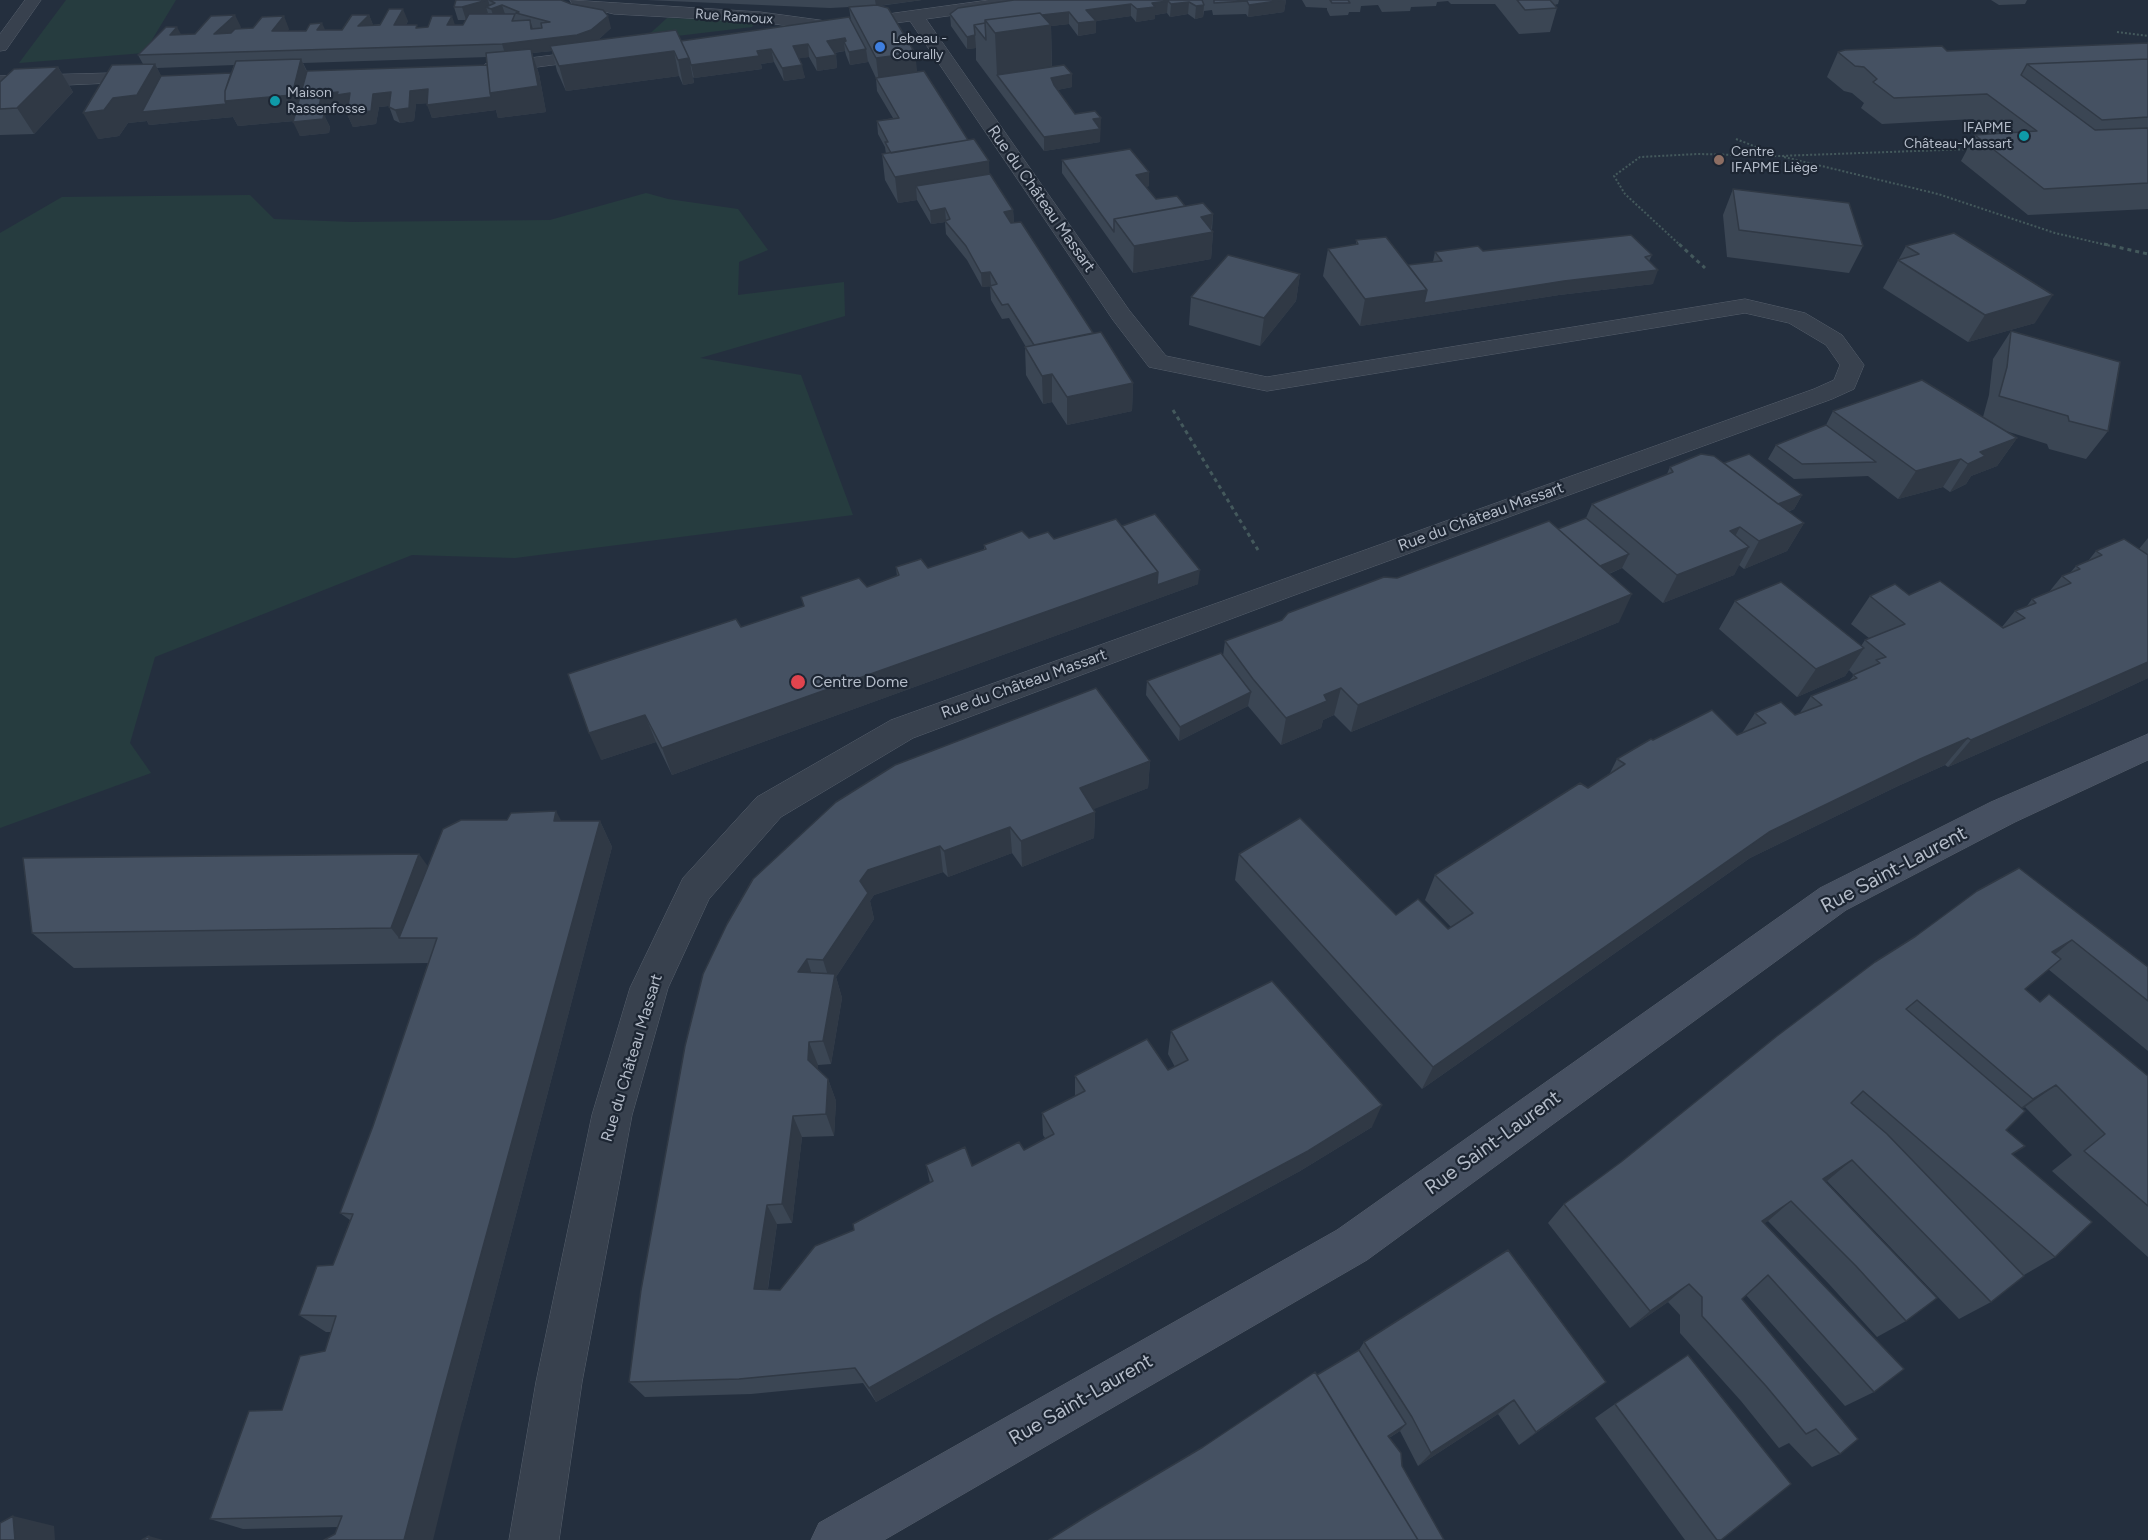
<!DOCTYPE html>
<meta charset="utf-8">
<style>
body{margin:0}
canvas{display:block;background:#242f3e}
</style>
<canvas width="2148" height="1540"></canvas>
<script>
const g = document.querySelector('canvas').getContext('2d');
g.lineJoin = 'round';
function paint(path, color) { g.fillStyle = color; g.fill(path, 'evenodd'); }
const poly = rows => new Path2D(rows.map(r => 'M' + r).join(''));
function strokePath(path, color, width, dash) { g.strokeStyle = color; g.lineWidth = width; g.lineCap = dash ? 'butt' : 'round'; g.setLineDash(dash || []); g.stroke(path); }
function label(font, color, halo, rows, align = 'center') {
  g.font = font + ' Figtree,sans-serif'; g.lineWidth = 4.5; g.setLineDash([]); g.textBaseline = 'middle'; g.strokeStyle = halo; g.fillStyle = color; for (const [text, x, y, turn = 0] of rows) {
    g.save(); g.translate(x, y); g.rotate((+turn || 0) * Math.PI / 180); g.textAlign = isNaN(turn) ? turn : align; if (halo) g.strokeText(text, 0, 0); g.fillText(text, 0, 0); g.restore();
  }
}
paint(poly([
 [66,0,176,0,144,53,19,63],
 [667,18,756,21,752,27,643,40],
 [646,193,668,199,738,209,768,250,739,262,738,295,844,282,845,316,700,358,801,375,853,515,515,558,412,555,155,657,130,743,151,773,0,828,0,233,62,197,250,195,274,219,351,222,550,220]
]), '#263c3f');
const street = poly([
 [25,0,41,0,6,50,0,51,0,34,25,0],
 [570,0,760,12,819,20,825,21,828,25,825,29,819,30,760,22,614,14,572,4,570,0],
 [989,0,1033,0,1025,5,926,19,1129,310,1166,356,1267,377,1745,299,1805,313,1842,335,1864,365,1854,389,1832,399,1292,596,913,738,781,817,709,899,668,988,632,1115,582,1382,559,1540,509,1540,536,1382,592,1115,630,988,683,878,757,797,891,720,1814,389,1834,380,1840,365,1826,345,1789,323,1745,313,1267,391,1149,367,1113,320,910,21,895,23,889,22,886,18,889,14,895,13,989,0],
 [600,49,606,50,609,54,606,58,491,73,485,72,482,68,485,64,491,63,600,49],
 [148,72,154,73,157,77,154,81,0,88,0,76,148,72]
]);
const secondary = poly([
 [2148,734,2148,760,2015,822,1846,910,1367,1260,884,1540,811,1540,819,1523,1337,1230,1820,888,1991,802,2148,734]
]);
strokePath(street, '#565f6c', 1);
strokePath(secondary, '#565f6c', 1);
strokePath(poly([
 [2117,32,2148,36],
 [1736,139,1774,154],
 [1784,157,1938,194,2055,233,2111,246],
 [1681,246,1625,194,1614,176,1640,157,1698,154,1779,156,1971,149]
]), '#44595c', 2, [2, 2]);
strokePath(poly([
 [1679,244,1705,268],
 [2104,244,2148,254],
 [1173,410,1258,550]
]), '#44595c', 3, [4, 4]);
paint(street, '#38414e');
paint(secondary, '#465061');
paint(poly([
 [456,0,561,0,611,28,598,40,681,41,851,21,849,7,830,8,647,0,922,0,879,6,917,72,968,140,1013,210,1014,223,1093,333,1133,383,1132,411,1067,425,1052,402,1043,404,1026,375,1025,347,1026,347,1009,318,1002,319,991,300,990,286,991,286,982,287,967,260,946,234,945,222,931,224,917,200,898,203,885,180,882,154,886,154,885,147,878,134,877,121,893,118,877,91,876,78,868,61,868,62,850,65,846,55,845,51,834,53,836,55,837,68,817,71,809,57,799,58,805,78,784,81,774,62,761,64,762,69,694,78,693,77,694,83,683,85,679,76,566,91,557,71,552,51,532,53,539,74,546,112,498,118,496,110,432,118,427,103,416,104,414,121,400,123,394,120,389,106,379,107,376,124,353,127,347,114,348,107,343,108,342,105,328,107,325,117,330,127,329,133,300,136,294,121,238,126,233,117,149,125,147,121,128,123,119,136,98,139,143,64,138,55,181,35,195,34,241,27,239,29,289,29,287,31,342,30,369,15,373,25,408,21,406,25,419,28,463,25,466,20,458,20,454,7],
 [487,57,487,65,307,71,303,63],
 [234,65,231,73,161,76,157,68],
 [1014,0,1286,0,1284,12,1248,17,1246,14,1213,15,1212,10,1204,11,1203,17,1195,19,1188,14,1170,17,1167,13,1155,15,1155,19,1136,22,1131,16,1096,21,1096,33,1078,36,1069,24,1051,26,1052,67,1072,87,1057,90,1075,114,1100,131,1100,142,1044,151,976,60,976,48,967,49,951,26,950,14],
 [1302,0,1559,0,1558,4,1554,5,1557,8,1550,32,1519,34,1495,4,1451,4,1448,1,1437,2,1436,6,1411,7,1410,11,1382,12,1378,5,1361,6,1360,12,1349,12,1348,15,1330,16,1327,10,1327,8,1306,7],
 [1991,0,2027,0,2025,4,1999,5],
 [2148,43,2148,209,2028,215,1961,161,1975,135,1991,134,1973,119,1882,124,1861,108,1864,103,1852,93,1844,91,1827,77,1838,52,1947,51],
 [58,67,73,92,34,134,0,135,0,81],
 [1062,160,1149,172,1149,186,1145,187,1156,199,1213,214,1212,230,1213,232,1211,259,1133,273,1062,173],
 [1733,189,1863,246,1849,273,1727,257,1723,215],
 [1356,240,1408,265,1433,262,1435,252,1483,251,1652,255,1649,261,1653,284,1559,295,1360,326,1323,276,1328,249,1356,244],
 [1906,246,2035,323,1968,342,1883,288],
 [1300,274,1296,301,1260,346,1189,325,1191,297],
 [2011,331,2108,431,2086,459,2049,449,2047,444,2006,431,2017,438,1997,466,1971,476,1966,484,1950,492,1943,487,1898,499,1868,476,1794,479,1768,459,1776,445,1826,425,1833,411,1983,417,1989,395,1993,359],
 [1724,463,1802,495,1794,509,1788,512,1804,523,1787,551,1744,569,1739,565,1734,575,1663,603,1622,568,1609,574,1619,622,1351,732,1334,715,1323,720,1321,728,1281,745,1248,706,1179,741,1146,695,1147,681,1223,656,1225,641,1397,578,1558,529,1586,518,1592,504,1667,474,1670,467],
 [1122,526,1198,584,672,775,656,742,601,760,741,627,867,587,897,576,896,567,928,568,984,550,984,545,1029,538,1054,539],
 [2148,538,2148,678,2103,699,1948,767,1945,765,1898,786,1750,858,1422,1089,1235,880,1239,854,1396,915,1448,929,1451,927,1425,900,1435,875,1588,788,1609,775,1617,759,1653,740,1737,735,1742,733,1755,713,1795,715,1799,714,1811,696,1849,681,1854,675,1849,670,1845,676,1797,697,1719,629,1735,601,1861,646,1865,640,1869,638,1851,624,1870,596,1909,595,2002,627,2015,611,2027,606,2032,599,2049,592,2062,576,2070,573,2076,566,2088,561,2096,551,2139,549],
 [1150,761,1148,788,1093,809,1095,812,1094,838,1022,867,1012,853,948,877,943,872,874,895,870,901,874,919,836,977,842,998,831,1064,818,1065,817,1069,828,1079,836,1101,834,1136,802,1137,792,1223,777,1224,768,1289,780,1290,854,1230,930,1183,926,1165,972,1166,1024,1150,1045,1138,1043,1135,1042,1113,1075,1096,1075,1076,1168,1070,1175,1067,1168,1054,1171,1031,1372,1127,1300,1171,998,1334,876,1402,863,1383,751,1394,645,1397,629,1382,727,924],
 [562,821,600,821,612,847,462,1421,335,1534,338,1527,243,1529,210,1519,282,1410,325,1351,331,1332,326,1332,299,1315,333,1265,350,1220,340,1213,373,1126,428,963,74,968,32,933,428,866],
 [1977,891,2148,967,2148,1051,2048,969,2025,989,2039,1002,2049,994,2148,1076,2148,1257,2052,1171,2072,1155,2025,1107,2022,1109,2006,1130,2013,1154,2055,1257,2024,1275,1991,1302,1959,1319,1827,1181,1826,1182,1906,1321,1877,1337,1829,1284,1768,1221,1764,1223,1874,1392,1845,1406,1746,1295,1742,1299,1840,1454,1812,1467,1789,1443,1779,1448,1741,1401,1680,1333,1680,1315,1668,1302,1630,1328,1548,1223,1564,1204,1621,1162,1916,936],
 [1364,1342,1587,1397,1519,1445,1498,1414,1418,1466,1400,1431,1389,1438,1402,1466,1203,1447,1359,1350],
 [1615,1404,1721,1540,1685,1540,1595,1418]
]), '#3b4654');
paint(poly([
 [488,0,491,9,502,5,506,17,495,21,491,9,486,7,488,13,466,20,462,7],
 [875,0,922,0,876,6],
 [1286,0,1284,12,1248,17,1249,5],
 [1168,1,1167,13,1155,15,1155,19,1136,22,1137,9,1152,3],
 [1189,2,1188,14,1170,17,1171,4],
 [1131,4,1131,16,1096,21,1096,33,1078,36,1078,23,1086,10],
 [1204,5,1203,17,1195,19,1196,6],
 [403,9,408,21,399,38,394,25],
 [1069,12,1069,24,1051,26,1052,78,1072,74,1072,87,1052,91,997,75,995,33,1026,17],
 [235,15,241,27,220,46,214,34],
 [369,15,374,27,358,26],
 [284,16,289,29,278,44,272,31],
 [452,16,456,28,447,25],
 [608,16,611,28,595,43,550,46,552,51,532,53,539,74,546,112,498,118,496,110,432,118,427,105,490,93,506,57,502,44,531,29,530,20,534,32],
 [322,23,328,36,317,30],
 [177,27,184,40,170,35],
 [975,35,976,48,967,49,967,37],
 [845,38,846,46,844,42,845,51,829,53,827,41],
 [808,44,809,57,795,59,793,46],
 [771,49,774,62,761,64,762,69,694,78,691,65],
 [866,49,868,62,850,65,849,52],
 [674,51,679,76,566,91,559,66],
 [915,53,918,78,879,83,876,58],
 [836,55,837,68,817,71,816,58],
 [689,58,694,83,683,85,678,60],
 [301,59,312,84,304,120,238,126,233,117,149,125,147,121,128,123,119,136,98,139,83,113,113,98,155,64,168,89,225,101],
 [802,65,805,78,784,81,782,68],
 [58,67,73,92,34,134,17,108],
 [428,89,433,103,416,104,414,121,400,123,395,110,410,91],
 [338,92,350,93,356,106,343,108,342,105,328,107,325,117,330,127,329,133,300,136,293,122,317,114,322,94],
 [391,92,396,105,379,107,376,124,353,127,347,114,373,94],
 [1101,118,1100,142,1044,151,1044,137,1093,119],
 [989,161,990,187,916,186,917,200,898,203,895,177],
 [1149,172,1149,186,1136,189,1136,175],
 [945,208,946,222,945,221,945,222,931,224,930,211],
 [1013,210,1014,223,1005,225,1004,212],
 [1213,214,1211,232,1213,232,1211,259,1133,273,1134,246,1201,217],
 [1658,270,1653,284,1559,295,1360,326,1365,299,1427,290,1564,281],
 [990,272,991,286,982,287,981,273],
 [1300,274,1296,301,1260,346,1264,318],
 [2053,295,2035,323,1968,342,1985,315],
 [1052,374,1052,402,1043,404,1042,376],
 [1133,383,1132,411,1067,425,1067,397],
 [2017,438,1997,466,1971,476,1966,484,1950,492,1968,464,1980,452],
 [1961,459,1943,487,1898,499,1916,471],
 [1802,495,1794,509,1754,525,1762,511],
 [1804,523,1787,551,1744,569,1759,541],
 [1740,527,1725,555,1730,531],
 [1749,547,1734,575,1663,603,1677,575],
 [1629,554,1622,568,1581,585,1587,571],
 [1200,570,1198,584,672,775,662,748,1158,572],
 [1632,594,1619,622,1351,732,1358,705],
 [1864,648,1845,676,1797,697,1816,669],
 [2148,662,2148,678,2103,699,1948,767,1971,740],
 [1341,688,1334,715,1323,720,1321,728,1281,745,1286,718,1324,695],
 [1251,692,1248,706,1179,741,1180,727],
 [645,715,656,742,601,760,589,733],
 [1968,738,1945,765,1898,786,1750,858,1422,1089,1433,1067,1769,832,1920,759],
 [1150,761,1148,788,1079,815,1080,788],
 [556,811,570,837,554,821],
 [1095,812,1094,838,1022,867,1021,841],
 [600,821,612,847,462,1421,433,1540,404,1540,439,1407],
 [1010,827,1012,853,948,877,944,851],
 [940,846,943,872,874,895,870,901,874,919,836,977,842,998,831,1064,823,1041,831,985,823,960,860,881,868,870],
 [419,854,445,890,399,938,391,928],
 [2072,940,2043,965,2052,952],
 [807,959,815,984,798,972],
 [809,1042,818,1065,816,1083,808,1060],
 [828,1079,836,1101,834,1136,826,1114],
 [2056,1085,2025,1107,2003,1121,2033,1099],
 [1382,1105,1372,1127,1300,1171,998,1334,876,1402,869,1388,995,1317],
 [793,1116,802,1137,792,1223,782,1204],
 [1852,1160,1827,1181,1798,1199,1823,1179],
 [1791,1201,1768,1221,1739,1240,1762,1221],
 [767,1205,777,1224,765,1307,754,1289],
 [1689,1284,1668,1302,1630,1328,1650,1311],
 [1606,1382,1587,1397,1519,1445,1536,1432],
 [1514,1400,1498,1414,1418,1466,1431,1453],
 [1406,1424,1400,1431,1382,1442,1388,1436],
 [13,1516,54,1526,55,1540,15,1540],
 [149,1536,163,1540,149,1540]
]), '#303945');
const building = poly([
 [456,0,487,0,462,7,454,7,456,0],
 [489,0,561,0,571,4,603,10,608,16,591,30,577,35,502,44,138,55,166,27,177,27,170,35,195,34,211,16,235,15,214,34,231,33,235,29,253,28,262,17,284,16,272,31,306,31,310,24,322,23,317,30,342,30,352,15,369,15,358,26,380,25,389,9,403,9,394,25,417,25,416,28,428,27,432,16,452,16,447,25,463,25,469,14,515,14,512,21,530,20,531,29,542,28,541,23,550,22,516,13,519,12,502,5,491,9,486,7,495,3,489,0],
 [1014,0,1202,0,1204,5,1196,6,1189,2,1171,4,1168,1,1152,3,1155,7,1137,9,1131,4,1086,10,1096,21,1078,23,1069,12,1042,15,1040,13,985,20,985,23,974,25,975,35,967,37,950,14,958,8,1014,0],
 [1214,0,1283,0,1249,5,1247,1,1214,3,1214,0],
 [1330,0,1348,0,1350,3,1332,3,1330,0],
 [1517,0,1550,0,1557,8,1525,10,1517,0],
 [877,5,888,8,915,53,876,58,849,7,877,5],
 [1040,13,1051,25,995,33,985,20,1040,13],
 [849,17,866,49,849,52,844,42,846,41,845,38,827,41,836,55,816,58,808,44,793,46,802,65,782,68,771,49,757,51,759,56,691,65,689,58,681,41,849,17],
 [985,23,986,40,974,25,985,23],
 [676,30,689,58,678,60,674,51,559,66,550,46,676,30],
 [2148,43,2148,59,2027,64,2021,75,2095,130,2148,128,2148,183,2044,189,1975,135,2037,131,1987,94,1894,98,1873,82,1877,79,1864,67,1855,66,1838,52,1845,50,1942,46,1947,51,2148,43],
 [531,49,538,86,490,93,486,53,531,49],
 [301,59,292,95,225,101,225,91,236,61,301,59],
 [2148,59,2148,117,2102,120,2027,64,2148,59],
 [155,64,137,95,113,98,104,110,83,113,112,65,155,64],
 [487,65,490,93,491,97,427,105,428,89,410,91,409,108,395,110,389,107,391,92,373,94,371,111,347,114,350,93,337,95,338,92,322,94,317,114,324,113,323,119,293,122,307,71,487,65],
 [1064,65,1072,74,1051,78,1054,85,1075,114,1095,111,1101,118,1093,119,1100,129,1044,137,997,75,1064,65],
 [58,67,17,108,0,109,0,82,14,69,58,67],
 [924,71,968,140,891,153,885,142,888,142,877,121,899,118,876,78,924,71],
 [231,73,225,91,225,101,226,104,142,112,161,76,231,73],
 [974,139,989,161,895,177,882,154,974,139],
 [1130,149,1149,172,1136,175,1156,199,1177,196,1185,206,1114,219,1114,232,1062,160,1130,149],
 [990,174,1013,210,1004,212,1011,223,1021,222,1093,333,1034,345,1008,304,1002,305,990,286,997,284,990,272,981,273,966,246,945,221,950,219,945,208,930,211,916,186,990,174],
 [1733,189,1849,203,1863,246,1739,230,1733,189],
 [1203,203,1213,214,1201,217,1213,232,1134,246,1114,219,1203,203],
 [1954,233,2053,295,1985,315,1898,260,1919,254,1906,246,1954,233],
 [1631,235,1652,255,1645,257,1658,270,1564,281,1424,303,1427,290,1408,265,1442,261,1435,252,1478,246,1483,251,1631,235],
 [1386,237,1427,290,1365,299,1328,249,1358,244,1356,240,1386,237],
 [1228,255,1300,274,1264,318,1191,297,1228,255],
 [2011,331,2120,362,2108,431,2069,421,2068,416,1999,396,2007,367,2011,331],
 [1101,332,1133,383,1067,397,1052,374,1042,376,1025,347,1101,332],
 [1922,380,2017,438,1980,452,1985,456,1968,464,1961,459,1916,471,1833,411,1922,380],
 [1826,425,1876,462,1802,464,1776,445,1826,425],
 [1701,454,1714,456,1804,523,1759,541,1740,527,1730,531,1749,547,1677,575,1592,504,1673,472,1670,467,1701,454],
 [1749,454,1802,495,1778,504,1724,463,1749,454],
 [1155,514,1200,570,1157,585,1158,572,1122,526,1155,514],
 [1586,518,1629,554,1600,566,1558,529,1586,518],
 [1116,519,1158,572,662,748,645,715,589,733,568,674,736,619,741,627,804,606,801,597,859,578,867,587,899,575,896,567,921,559,928,568,986,549,984,545,1022,531,1029,538,1048,532,1054,539,1116,519],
 [1549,521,1632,594,1358,705,1341,688,1324,695,1327,701,1286,718,1253,679,1225,641,1282,620,1288,613,1384,577,1397,578,1549,521],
 [2124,539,2148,555,2148,662,1971,740,1968,738,1920,759,1769,832,1433,1067,1239,854,1300,818,1396,915,1418,899,1448,929,1473,913,1435,875,1580,783,1588,788,1625,764,1617,759,1651,739,1653,740,1712,710,1737,735,1766,723,1755,713,1781,702,1795,715,1822,705,1811,696,1857,678,1853,675,1880,663,1876,660,1886,657,1865,640,1905,624,1870,596,1895,584,1909,595,1940,581,2003,628,2025,618,2015,611,2036,603,2032,599,2071,583,2062,576,2080,569,2076,566,2102,555,2096,551,2124,539],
 [1781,582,1864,648,1816,669,1735,601,1781,582],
 [1221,653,1251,692,1180,727,1147,681,1221,653],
 [1096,688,1150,761,1080,788,1095,812,1021,841,1010,827,944,851,940,846,868,870,860,881,868,893,823,960,807,959,798,972,835,974,823,1041,809,1042,808,1060,828,1079,826,1114,793,1116,782,1204,767,1205,754,1289,780,1290,815,1246,854,1230,853,1224,933,1181,926,1165,965,1147,972,1166,1019,1142,1024,1150,1054,1134,1042,1113,1085,1091,1075,1076,1147,1039,1168,1070,1188,1060,1171,1031,1272,981,1382,1105,1308,1151,995,1317,869,1388,855,1368,739,1379,629,1382,641,1290,685,1046,703,974,727,924,753,879,836,802,895,765,1096,688],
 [556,811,554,821,600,821,439,1407,404,1540,324,1540,335,1534,342,1516,210,1519,249,1411,282,1410,300,1356,325,1351,336,1316,299,1315,317,1266,333,1265,353,1214,340,1213,373,1126,437,938,399,938,443,829,461,820,507,820,511,813,556,811],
 [419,854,391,928,32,933,23,858,419,854],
 [2019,868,2148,967,2148,1001,2072,940,2052,952,2061,959,2025,989,2040,1002,2049,994,2148,1076,2148,1206,2084,1151,2105,1134,2056,1085,2033,1099,1917,1000,1906,1009,2025,1111,2006,1130,2025,1146,2012,1154,2092,1222,2055,1257,1863,1091,1851,1103,1887,1134,2024,1276,1991,1302,1852,1160,1823,1179,1937,1298,1906,1321,1856,1266,1791,1201,1762,1221,1904,1369,1874,1392,1768,1275,1742,1299,1858,1439,1840,1454,1816,1429,1806,1434,1766,1386,1702,1316,1702,1297,1689,1284,1650,1311,1564,1204,1621,1162,1777,1036,1875,962,1916,936,1977,891,2019,868],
 [1508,1250,1606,1382,1536,1432,1514,1400,1431,1453,1412,1417,1364,1342,1508,1250],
 [1359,1350,1406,1424,1388,1436,1401,1453,1402,1466,1444,1540,1418,1540,1317,1375,1359,1350],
 [1688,1355,1791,1484,1721,1540,1717,1540,1615,1404,1688,1355],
 [1315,1372,1418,1540,1049,1540,1087,1516,1203,1447,1315,1372],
 [13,1516,15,1540,0,1540,0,1523,13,1516],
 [149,1536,149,1540,142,1540,149,1536]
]);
paint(building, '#455162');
strokePath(building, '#303945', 1.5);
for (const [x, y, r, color] of [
 [880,47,6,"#3f7fe0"],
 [275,101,6,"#0f9aa8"],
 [2024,136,6,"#0f9aa8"],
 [1719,160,6,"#8d6e63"],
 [798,682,8,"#e0444e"]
]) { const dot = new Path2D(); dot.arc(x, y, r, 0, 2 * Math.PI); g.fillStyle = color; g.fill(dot); strokePath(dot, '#1d2633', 2); }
label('14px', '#b4bcc9', '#1d2633', [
 ["Rue Ramoux",734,17,4]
]);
label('14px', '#b4bcc9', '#1d2633', [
 ["Lebeau -",892,39],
 ["Courally",892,55],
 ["Maison",287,93],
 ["Rassenfosse",287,109],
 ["IFAPME",2012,128,"right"],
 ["Château-Massart",2012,144,"right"],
 ["Centre",1731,152],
 ["IFAPME Liège",1731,168]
], 'left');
label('16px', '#b4bcc9', '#1d2633', [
 ["Rue du Château Massart",1041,199,55],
 ["Rue du Château Massart",1481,517,-20],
 ["Rue du Château Massart",1024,684,-20],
 ["Rue du Château Massart",632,1058,-73]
]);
label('16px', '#b4bcc9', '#1d2633', [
 ["Centre Dome",812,682]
], 'left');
label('20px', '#b4bcc9', '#1d2633', [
 ["Rue Saint-Laurent",1894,870,-28],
 ["Rue Saint-Laurent",1493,1143,-36],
 ["Rue Saint-Laurent",1081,1400,-30]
]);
</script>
